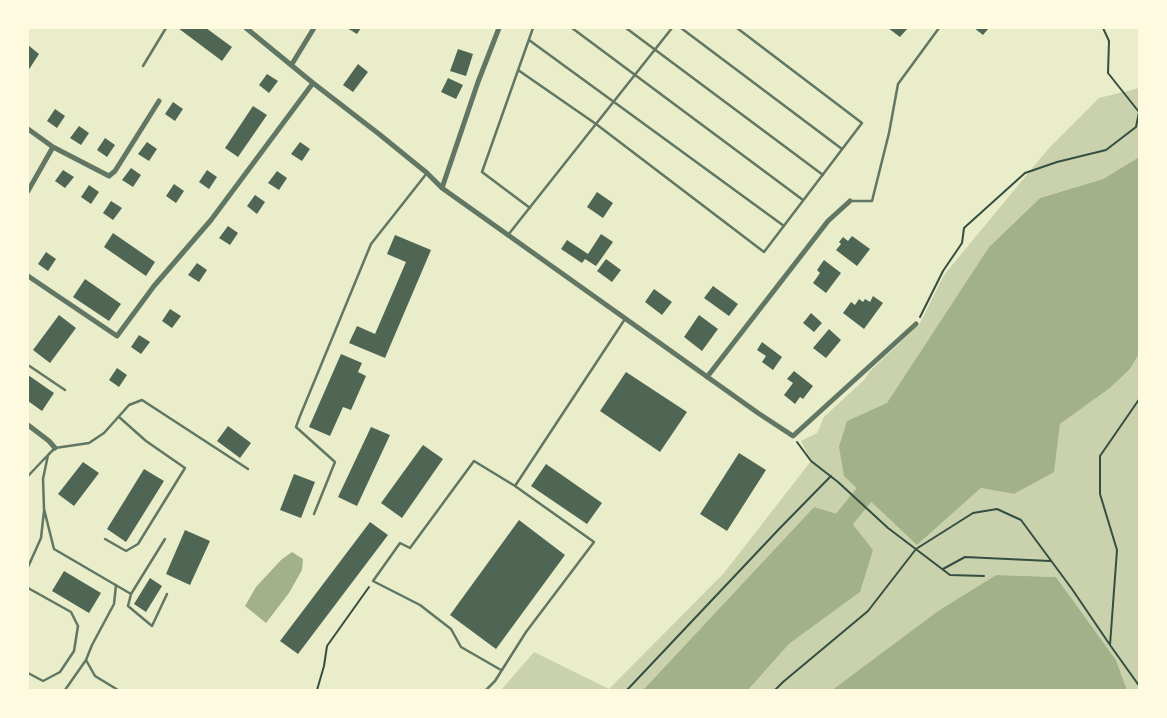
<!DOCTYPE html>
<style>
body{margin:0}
#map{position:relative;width:1167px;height:718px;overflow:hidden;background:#e9edc9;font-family:Overpass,sans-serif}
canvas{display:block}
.frame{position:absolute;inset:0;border:29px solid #fefae0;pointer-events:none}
</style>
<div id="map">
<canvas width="1167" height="718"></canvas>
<div class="frame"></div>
</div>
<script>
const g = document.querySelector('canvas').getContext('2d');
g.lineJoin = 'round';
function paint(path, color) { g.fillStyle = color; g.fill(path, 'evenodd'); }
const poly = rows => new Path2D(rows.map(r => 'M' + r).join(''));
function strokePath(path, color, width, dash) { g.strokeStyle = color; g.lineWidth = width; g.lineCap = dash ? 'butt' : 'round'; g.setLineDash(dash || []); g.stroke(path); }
paint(poly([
 [1139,88,1139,157,1103,179,1040,198,989,247,887,404,847,421,917,545,981,488,1014,494,1053,472,1060,424,1110,388,1130,369,1139,354,1139,690,1127,690,1116,660,1056,577,996,575,938,611,832,690,748,690,789,644,860,592,814,507,643,690,501,690,534,652,609,689,724,573,811,461,801,441,817,433,824,417,864,380,870,371,919,325,944,275,1049,148,1099,98]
]), '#cad2ad');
paint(poly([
 [1139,157,1139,354,1130,369,1110,388,1060,424,1054,472,1014,494,981,488,917,545,844,476,839,447,847,421,887,403,989,247,1040,198,1103,179],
 [814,507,847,517,873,550,860,592,789,644,748,690,643,690],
 [292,552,303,559,302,570,289,593,266,623,245,606,256,587,281,560],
 [996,575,1056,577,1116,660,1127,690,832,690,938,611]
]), '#a3b18a');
strokePath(poly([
 [829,538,864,495,881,476]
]), '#a3b18a', 20);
paint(poly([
 [178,28,206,28,232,47,222,61],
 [347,28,361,28,357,34],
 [888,28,908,28,900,37],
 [974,28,989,28,983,35],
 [28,45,39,54,28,71],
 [458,49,473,54,466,76,450,71],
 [358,64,368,72,353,92,343,85],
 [267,74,278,81,269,93,259,85],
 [448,78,463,85,456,99,441,92],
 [173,102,183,109,175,121,165,114],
 [253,106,267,115,238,157,225,148],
 [55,109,65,116,57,128,47,121],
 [79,126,89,133,81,145,70,138],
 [105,138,115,145,107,157,97,150],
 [147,142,157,149,149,161,138,154],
 [300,142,310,149,302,161,291,154],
 [131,168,141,175,133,187,122,180],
 [63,170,74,177,65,188,55,181],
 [207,170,217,177,209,189,199,182],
 [277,171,287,178,279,190,268,183],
 [174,184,184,191,176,203,166,196],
 [89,185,99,192,91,204,81,197],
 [597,192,613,203,603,218,587,207],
 [255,195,265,202,257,214,247,206],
 [111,201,122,208,113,220,103,213],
 [228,226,238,233,230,245,219,238],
 [113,233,155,262,146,276,104,247],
 [601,234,613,242,596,266,585,259,582,263,561,249,567,240,588,254],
 [395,235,431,250,385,358,349,343,357,326,375,334,406,262,387,254],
 [852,236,870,249,857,266,836,250,841,244,839,242,843,237,848,241],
 [46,252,56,259,48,271,38,264],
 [606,259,621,270,612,282,597,271],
 [824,260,841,273,826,293,813,283,820,273,817,270],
 [197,263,207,270,199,282,188,275],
 [85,279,121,304,109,321,73,297],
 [713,286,738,304,729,316,704,298],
 [654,289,672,302,662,315,645,302],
 [873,296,883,303,864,329,843,313,851,302,855,305,859,299,863,302,865,299,870,302],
 [170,309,181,316,172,328,162,321],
 [811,313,822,323,814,332,803,323],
 [59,315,76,328,50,363,33,350],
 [699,315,718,329,702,351,684,337],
 [829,329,841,340,826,358,813,348],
 [139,335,150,342,141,354,131,347],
 [762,342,782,357,773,370,762,362,766,356,757,350],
 [341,354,362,363,358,372,366,376,351,410,343,407,330,436,309,427],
 [117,368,127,375,119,387,109,380],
 [794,371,813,386,803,399,800,397,795,404,784,395,793,383,787,379],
 [626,372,687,412,660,452,600,411],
 [28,375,54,393,42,411,28,401],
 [228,426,251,443,240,458,217,441],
 [371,427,390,435,357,506,338,497],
 [423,445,443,459,402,518,381,503],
 [739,453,766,470,727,531,700,514],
 [83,462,99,473,74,506,58,494],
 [546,464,602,503,587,524,531,486],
 [144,469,164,481,126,542,107,529],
 [294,474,315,482,301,518,280,510],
 [519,520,565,555,496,649,450,615],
 [370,522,388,535,298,654,280,641],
 [185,530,210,541,190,585,166,574],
 [64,571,101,593,89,613,52,591],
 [150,578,162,586,146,612,134,604]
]), '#4f6655');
strokePath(poly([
 [920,317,943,271,962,243,964,228,1025,173,1057,162,1106,150,1136,127,1139,112,1108,73,1109,41,1103,28],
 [1140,398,1100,456,1100,494,1117,550,1110,645,1140,687],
 [797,442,811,461,838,482,888,528,950,575,984,576],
 [943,569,965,557,1050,561],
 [317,690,324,666,327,646,369,587],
 [627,690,780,528,831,476],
 [775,690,783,682,868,611,916,549,973,513,997,509,1021,520,1072,589,1110,645]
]), '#344e41', 2);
strokePath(poly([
 [572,28,803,200],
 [626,28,823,175],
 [681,28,842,149],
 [529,40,784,226],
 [143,66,166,28],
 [518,70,596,124,764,252,862,123,737,28],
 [851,201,872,201,889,133,898,84,939,28],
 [530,208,482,172,533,28],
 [508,235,672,28],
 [28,365,65,390],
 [28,476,47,456],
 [314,514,335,462,296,427,300,416,371,244,427,173],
 [105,539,126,551,138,544,185,468,146,441,119,417],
 [165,539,131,594,54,549,44,509,43,479,48,455,55,448,89,443,104,433,129,405,142,400,248,469],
 [28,567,41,538,44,511],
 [116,585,114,604,92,645,86,660,95,676,118,690],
 [28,588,71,612,78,626,74,651,60,672,43,681,28,673],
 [131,594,128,606,152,626,167,594],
 [501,670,461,647,451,629,420,605,373,581,400,543,410,548,474,461,515,486],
 [65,690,86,660],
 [486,690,495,681,526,632,594,542,515,486,625,319]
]), '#617663', 2.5);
strokePath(poly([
 [246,28,313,83,379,134,427,173,442,188,758,413,793,436,916,324],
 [292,64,314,28],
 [28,129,53,147,109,176,115,171,159,101],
 [442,188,478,82,499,28],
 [28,191,53,147],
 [28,276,117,336,154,286,211,220,313,83],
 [707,377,828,221,850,201],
 [28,425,49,441,55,448]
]), '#617663', 5);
</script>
